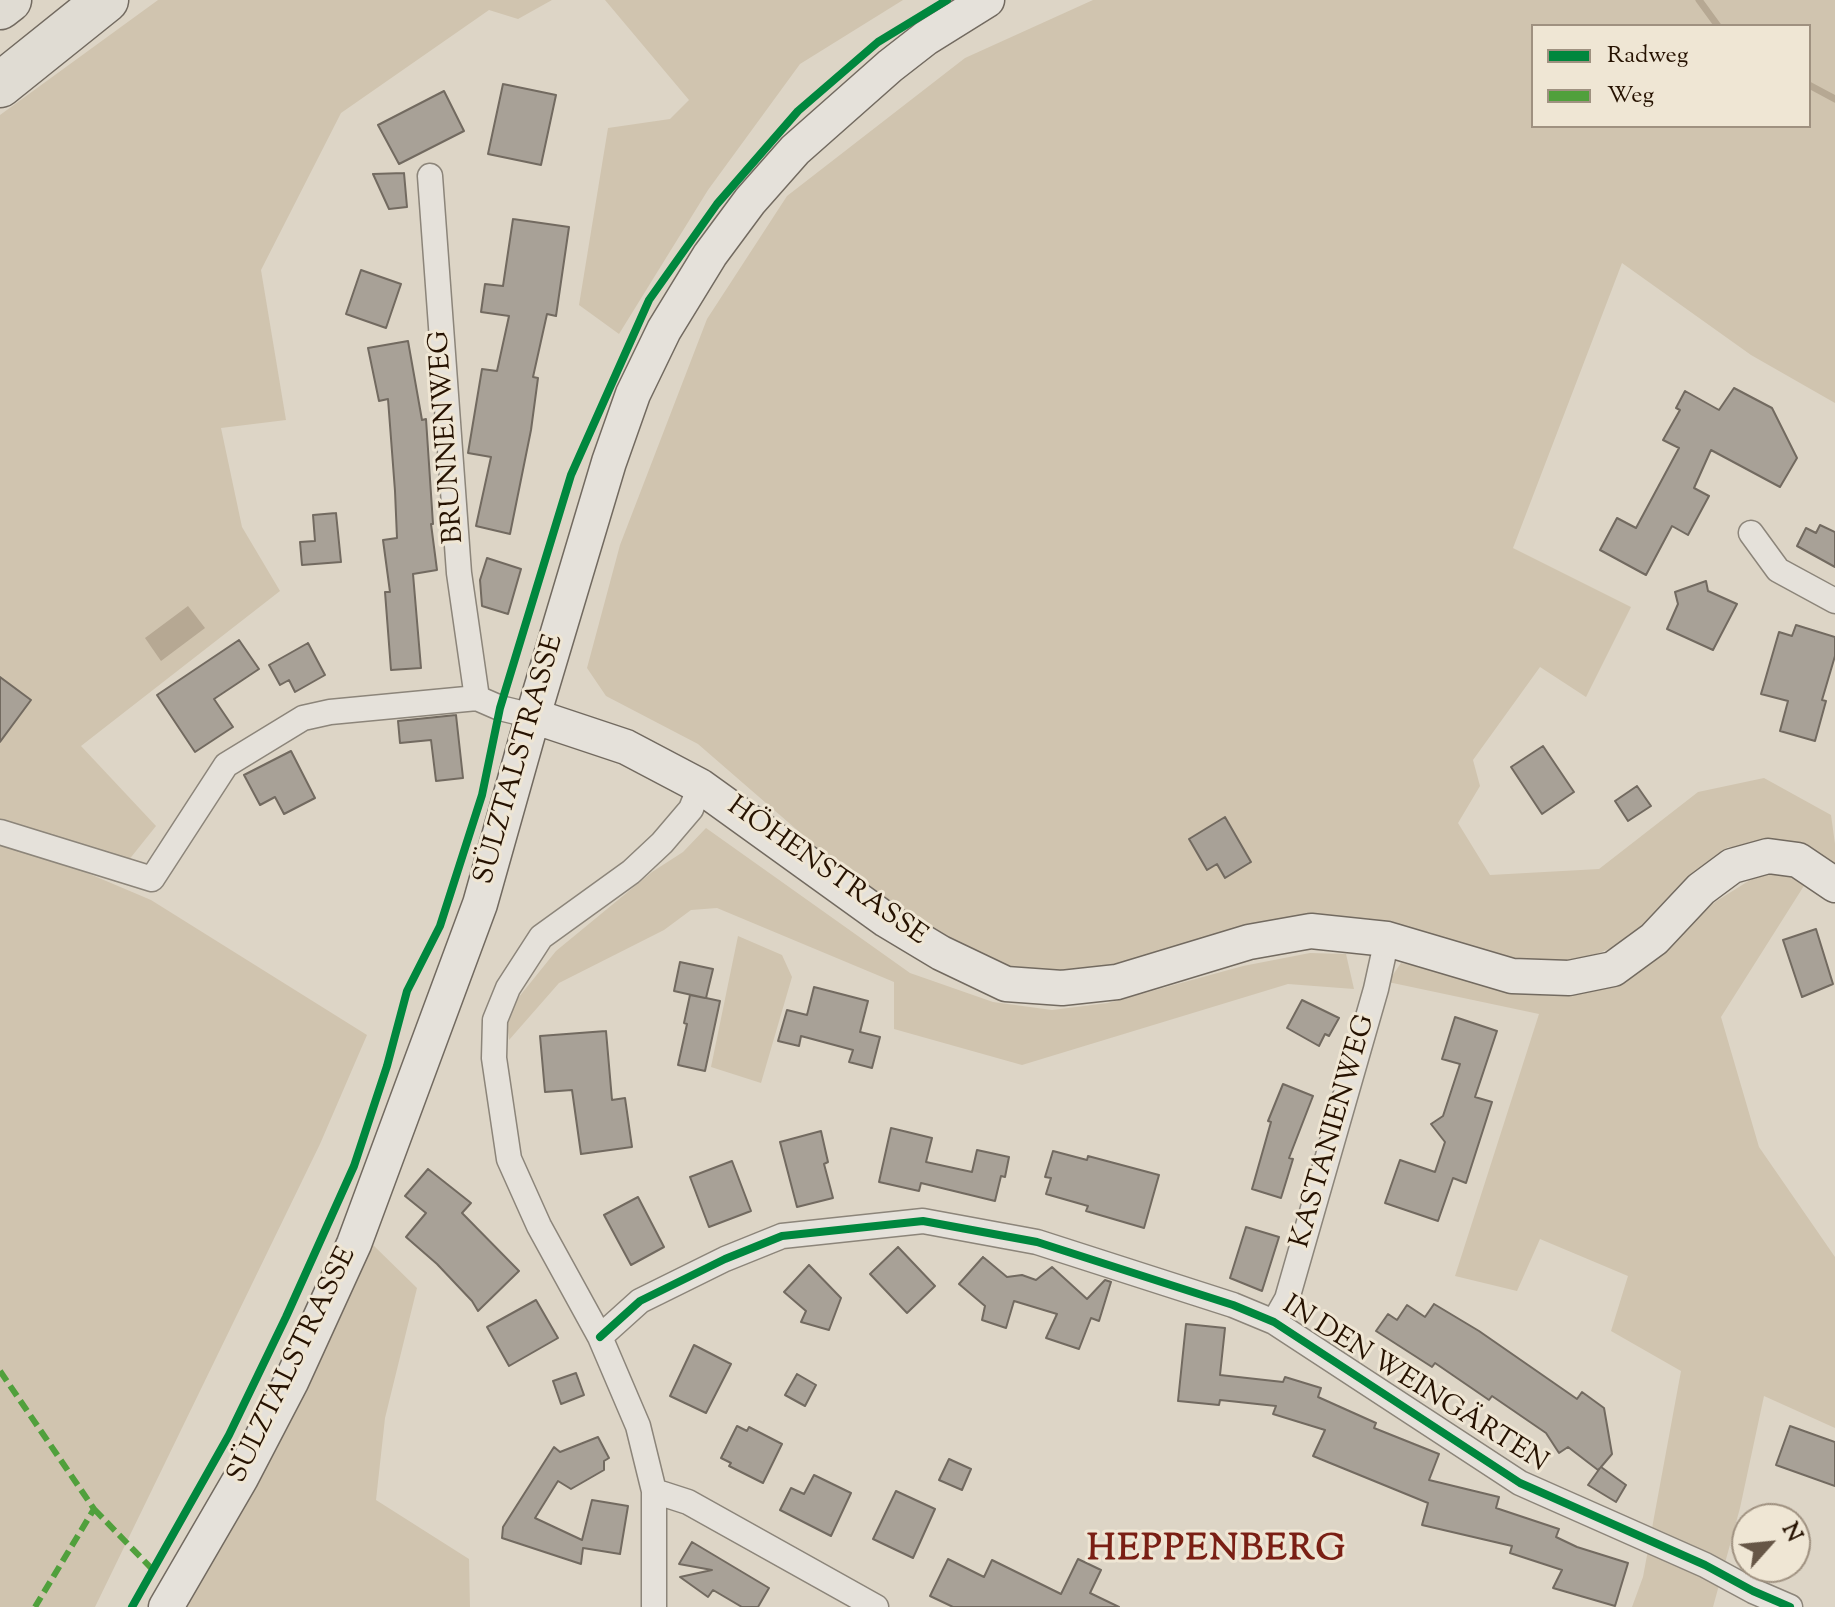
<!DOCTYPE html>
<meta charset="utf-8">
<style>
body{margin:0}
#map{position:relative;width:1835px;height:1607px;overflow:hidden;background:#ddd5c6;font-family:"Sorts Mill Goudy",serif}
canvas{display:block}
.legend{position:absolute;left:1531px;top:24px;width:280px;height:104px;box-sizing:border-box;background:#efe6d4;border:2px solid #9f9180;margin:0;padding:10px 14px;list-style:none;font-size:24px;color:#261201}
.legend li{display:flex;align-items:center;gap:16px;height:40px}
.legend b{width:40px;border:2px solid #9f9180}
.north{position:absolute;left:1731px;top:1503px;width:80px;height:80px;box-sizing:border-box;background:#efe6d4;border:2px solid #9f9180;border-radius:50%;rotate:63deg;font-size:22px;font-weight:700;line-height:32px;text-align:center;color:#261201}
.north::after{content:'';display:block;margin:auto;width:28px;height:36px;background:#665646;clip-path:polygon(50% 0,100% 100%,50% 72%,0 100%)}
</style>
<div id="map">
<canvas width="1835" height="1607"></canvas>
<ul class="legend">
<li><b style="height:10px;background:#00873e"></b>Radweg</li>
<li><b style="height:10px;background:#50a03c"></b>Weg</li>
</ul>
<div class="north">N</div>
</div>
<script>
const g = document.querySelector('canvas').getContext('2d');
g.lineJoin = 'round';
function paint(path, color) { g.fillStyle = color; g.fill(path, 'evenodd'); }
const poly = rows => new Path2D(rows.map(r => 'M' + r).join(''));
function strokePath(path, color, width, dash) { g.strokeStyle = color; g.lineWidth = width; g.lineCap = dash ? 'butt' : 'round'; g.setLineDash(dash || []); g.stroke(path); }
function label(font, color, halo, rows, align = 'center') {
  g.font = font + ' "Sorts Mill Goudy",serif'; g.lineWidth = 6; g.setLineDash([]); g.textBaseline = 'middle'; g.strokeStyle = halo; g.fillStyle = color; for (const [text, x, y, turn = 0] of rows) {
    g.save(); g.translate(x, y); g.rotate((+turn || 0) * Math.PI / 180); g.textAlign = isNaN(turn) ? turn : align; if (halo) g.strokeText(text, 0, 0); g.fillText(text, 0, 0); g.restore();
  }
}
paint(poly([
 [158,0,552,0,518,19,489,10,341,113,261,270,286,420,221,428,242,527,280,591,81,746,156,826,124,866,0,831,0,115],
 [605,0,903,0,800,64,708,190,619,334,579,305,608,128,670,119,689,100],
 [1093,0,1835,0,1835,403,1751,355,1622,263,1513,548,1631,607,1586,697,1540,667,1473,760,1480,786,1458,823,1490,875,1599,869,1698,792,1764,778,1831,815,1835,844,1835,868,1801,846,1728,847,1694,872,1641,936,1569,965,1510,964,1254,928,1110,966,1062,974,1016,971,895,915,698,744,606,696,587,668,620,545,707,319,787,196,965,58],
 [1533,26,1809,26,1809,126,1533,126],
 [706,828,910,973,993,1002,1052,1010,1108,1003,1243,966,1310,953,1346,954,1354,989,1288,984,1022,1065,894,1029,894,982,717,908,691,910,664,930,559,983,509,1040,506,1013,556,951,652,872,683,852],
 [0,836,151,900,367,1035,320,1144,95,1607,0,1607],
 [1766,870,1807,881,1721,1017,1759,1147,1835,1257,1835,1428,1764,1396,1740,1508,1713,1607,1632,1607,1643,1577,1681,1371,1611,1331,1628,1276,1540,1239,1517,1291,1455,1276,1539,1014,1388,982,1401,963,1511,985,1660,952,1715,902],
 [738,936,782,955,792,977,761,1083,711,1067],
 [371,1243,417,1288,385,1418,376,1500,469,1559,470,1607,186,1607,289,1424]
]), '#d0c4af');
paint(poly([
 [188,606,205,628,161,661,145,638]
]), '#b6a893');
strokePath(poly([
 [1699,0,1718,26],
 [1809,85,1835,99]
]), '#b6a893', 7);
const building = poly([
 [503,84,556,95,541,165,488,154,503,84],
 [444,91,464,131,399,164,378,125,444,91],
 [404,173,407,207,389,209,373,174,404,173],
 [513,219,569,227,556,316,547,314,533,377,538,378,531,430,510,534,476,526,491,457,468,453,482,369,497,371,509,316,481,312,485,284,503,286,513,219],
 [361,270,401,284,386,328,346,314,361,270],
 [408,341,422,420,426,419,433,524,431,524,437,570,413,574,421,668,391,670,385,592,390,592,383,540,397,538,395,491,388,399,379,401,368,348,408,341],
 [1734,388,1772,408,1797,458,1780,487,1711,450,1694,488,1709,496,1688,535,1672,526,1646,575,1600,550,1617,518,1636,528,1679,448,1663,440,1680,410,1676,408,1685,391,1719,410,1734,388],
 [336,513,341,562,302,565,300,542,315,541,313,515,336,513],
 [1820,525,1835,532,1835,567,1797,546,1806,528,1816,533,1820,525],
 [487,558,521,569,508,614,482,606,480,580,487,558],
 [1706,581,1708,591,1737,604,1713,650,1667,629,1678,604,1675,592,1706,581],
 [1796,625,1835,637,1835,656,1822,700,1826,701,1815,741,1780,731,1788,701,1761,694,1779,632,1792,636,1796,625],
 [239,640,259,669,214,699,233,727,195,752,157,695,239,640],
 [308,643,325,675,295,692,289,680,280,685,269,665,308,643],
 [0,677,31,700,0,742,0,677],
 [456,715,463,778,436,781,431,740,400,743,398,721,456,715],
 [1543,746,1574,792,1542,814,1511,767,1543,746],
 [291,751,315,798,284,814,275,797,260,805,244,775,291,751],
 [1637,786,1651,806,1628,821,1615,801,1637,786],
 [1225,817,1251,862,1225,878,1217,864,1207,870,1189,839,1225,817],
 [1816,929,1833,984,1802,997,1783,940,1816,929],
 [680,962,713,969,706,998,720,1001,705,1071,678,1065,687,1024,684,1023,690,995,705,998,674,991,680,962],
 [814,987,868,1001,860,1032,880,1037,872,1068,849,1062,853,1050,801,1036,799,1046,778,1041,787,1010,807,1015,814,987],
 [1302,1000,1339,1018,1329,1036,1325,1034,1319,1046,1287,1028,1302,1000],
 [1455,1017,1497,1031,1475,1097,1492,1102,1466,1183,1453,1178,1438,1221,1385,1203,1400,1160,1435,1172,1445,1142,1431,1124,1443,1116,1460,1064,1442,1059,1455,1017],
 [606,1031,612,1100,625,1098,632,1147,581,1154,572,1090,545,1092,540,1036,606,1031],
 [1283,1084,1313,1096,1289,1158,1293,1159,1281,1198,1252,1189,1271,1122,1268,1121,1283,1084],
 [891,1128,932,1138,926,1162,972,1172,977,1150,1009,1157,1005,1177,1001,1176,995,1201,921,1183,919,1191,879,1182,891,1128],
 [821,1131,828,1162,824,1164,833,1198,797,1207,780,1142,821,1131],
 [1053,1151,1087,1160,1088,1156,1159,1175,1144,1228,1086,1211,1088,1206,1046,1194,1051,1178,1045,1177,1053,1151],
 [732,1161,751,1211,709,1227,690,1177,732,1161],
 [428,1169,471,1203,462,1213,519,1271,478,1311,472,1301,437,1264,406,1237,426,1213,405,1196,428,1169],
 [638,1197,664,1247,631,1265,604,1215,638,1197],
 [1246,1227,1279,1237,1262,1291,1230,1278,1246,1227],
 [898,1247,935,1286,907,1313,870,1274,898,1247],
 [983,1257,1007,1277,1022,1275,1036,1280,1052,1267,1087,1299,1105,1280,1111,1282,1099,1321,1091,1318,1079,1349,1046,1338,1057,1314,1014,1301,1006,1328,982,1320,985,1306,959,1284,983,1257],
 [809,1265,841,1298,829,1330,801,1322,806,1311,784,1292,809,1265],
 [536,1300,558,1338,509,1366,487,1327,536,1300],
 [1434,1304,1479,1331,1577,1399,1582,1392,1604,1408,1612,1454,1601,1467,1626,1485,1616,1502,1588,1485,1600,1468,1598,1470,1568,1447,1559,1453,1546,1433,1492,1396,1489,1400,1435,1363,1432,1367,1376,1331,1388,1314,1397,1320,1407,1305,1425,1317,1434,1304],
 [1186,1324,1225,1328,1220,1375,1283,1382,1285,1377,1321,1388,1318,1397,1376,1423,1374,1428,1439,1454,1429,1480,1499,1497,1496,1508,1559,1529,1556,1537,1577,1547,1628,1563,1615,1606,1553,1588,1562,1570,1510,1553,1512,1546,1422,1525,1428,1503,1313,1456,1325,1430,1273,1414,1276,1406,1220,1400,1219,1405,1178,1401,1186,1324],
 [694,1345,731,1364,706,1413,670,1396,694,1345],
 [576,1373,584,1395,561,1404,553,1381,576,1373],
 [797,1374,816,1385,805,1406,785,1395,797,1374],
 [737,1426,747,1431,749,1427,782,1444,763,1483,729,1466,731,1463,721,1458,737,1426],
 [1790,1426,1835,1442,1835,1486,1776,1465,1790,1426],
 [598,1437,609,1458,604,1461,604,1470,571,1489,558,1481,535,1518,582,1540,592,1500,628,1506,620,1554,583,1548,581,1564,502,1538,503,1527,554,1447,560,1452,598,1437],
 [949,1459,971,1469,962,1490,939,1480,949,1459],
 [814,1475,851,1493,831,1536,780,1510,791,1488,804,1494,814,1475],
 [896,1491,935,1509,913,1558,873,1539,896,1491],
 [692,1542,769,1588,758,1607,742,1607,713,1590,708,1597,680,1577,712,1570,679,1564,692,1542],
 [948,1559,984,1577,992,1560,1061,1594,1078,1559,1101,1570,1090,1593,1119,1607,953,1607,930,1596,948,1559]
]);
paint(building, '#a8a197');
strokePath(building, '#726a60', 2);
const minor = poly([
 [430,176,459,573,477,698],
 [1751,533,1778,570,1835,601],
 [0,832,152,879,226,765,303,718,330,712,477,698,500,708,533,716],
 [1274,1322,1287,1299,1376,989,1387,939],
 [600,1337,640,1301,725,1259,782,1236,923,1221,1037,1242,1233,1305,1274,1322,1520,1483,1705,1565,1753,1591,1790,1607],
 [654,1491,688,1502,876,1607],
 [654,1607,654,1491,638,1426,600,1337,539,1226,509,1159,494,1058,495,1020,508,988,541,937,631,872,662,843,691,809,700,786]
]);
const secondary = poly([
 [533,716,626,747,700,786,886,920,941,953,1006,984,1062,988,1117,982,1249,942,1311,931,1387,939,1512,976,1569,978,1613,969,1654,939,1701,889,1732,866,1768,856,1798,860,1835,885],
 [166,1607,241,1478,291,1382,354,1244,480,904,533,716,609,462,633,394,664,330,710,255,750,201,795,150,890,66,926,38,987,0]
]);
const motorway = poly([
 [0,7,9,0],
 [0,85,106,0]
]);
strokePath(minor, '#8c857a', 27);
strokePath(secondary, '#726a60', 37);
strokePath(motorway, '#726a60', 47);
strokePath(minor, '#e5e1da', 24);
strokePath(secondary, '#e5e1da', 34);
strokePath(motorway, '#e0dcd3', 44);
strokePath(poly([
 [0,1371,94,1509,35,1607],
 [94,1509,154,1571]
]), '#50a03c', 6, [12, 6]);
strokePath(poly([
 [600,1337,640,1301,725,1259,782,1236,923,1221,1037,1242,1233,1305,1274,1322,1520,1483,1705,1565,1753,1591,1790,1607],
 [132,1607,229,1435,286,1317,354,1166,387,1066,407,991,440,926,482,795,500,708,571,475,649,300,717,204,798,111,878,42,947,0]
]), '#00873e', 8);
label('28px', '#261201', '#efe6d4', [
 ["BRUNNENWEG",449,437,-94],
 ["SÜLZTALSTRASSE",521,760,-74],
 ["HÖHENSTRASSE",826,873,35],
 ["KASTANIENWEG",1335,1132,-74],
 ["SÜLZTALSTRASSE",294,1366,-64],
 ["IN DEN WEINGÄRTEN",1414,1386,32]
]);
g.letterSpacing = '2px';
label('bold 36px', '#7a1f14', '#efe6d4', [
 ["HEPPENBERG",1217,1553]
]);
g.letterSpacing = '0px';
</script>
